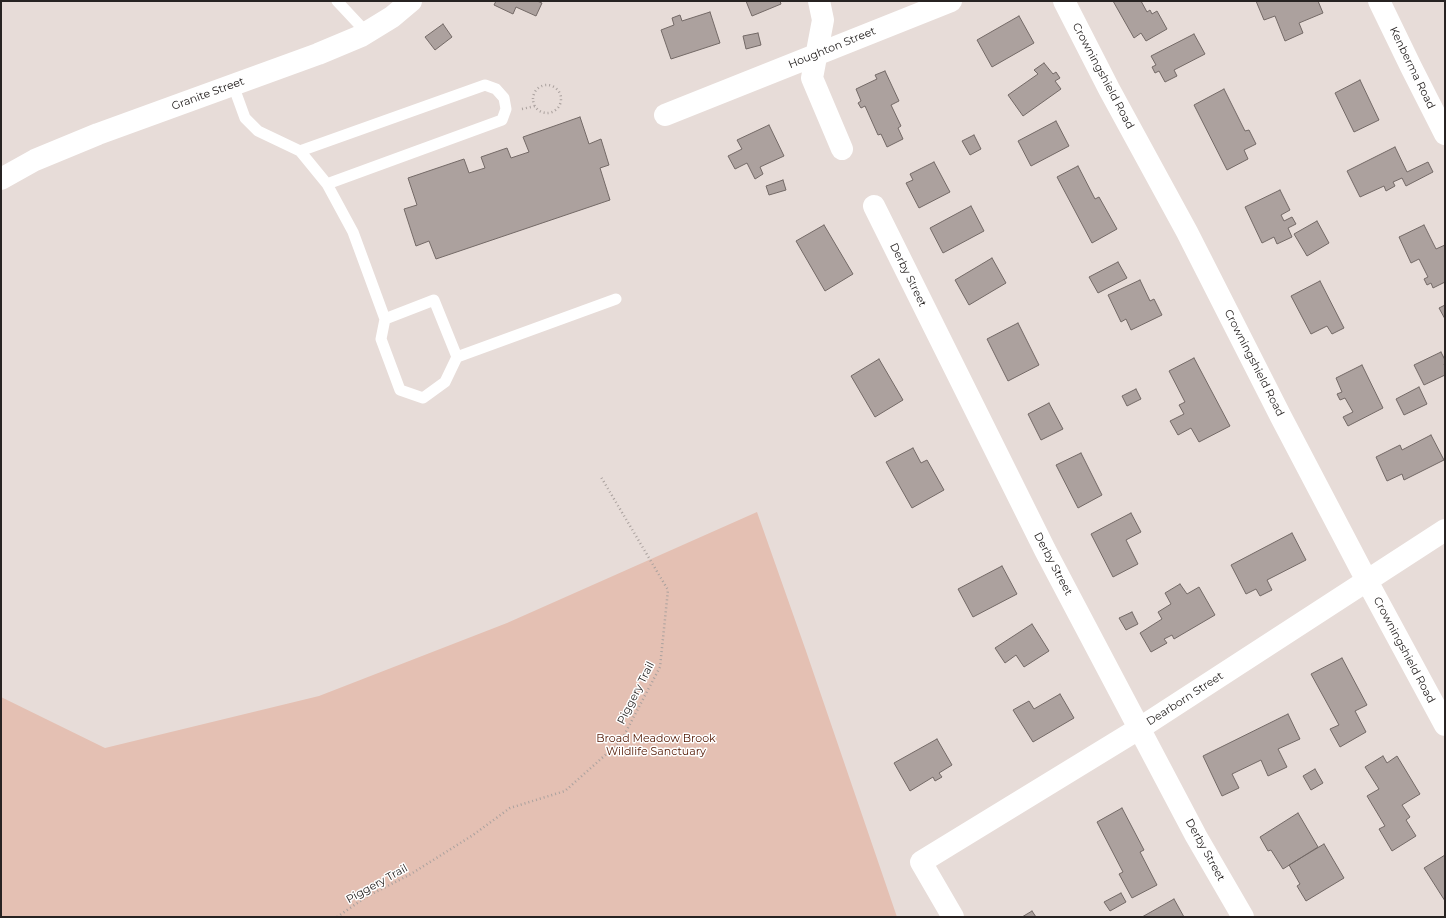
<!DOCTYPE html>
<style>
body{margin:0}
#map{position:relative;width:1446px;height:918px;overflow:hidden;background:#e7dcd8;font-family:Montserrat,sans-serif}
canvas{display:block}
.frame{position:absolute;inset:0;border:2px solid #272322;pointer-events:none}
</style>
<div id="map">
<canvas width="1446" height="918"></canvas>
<div class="frame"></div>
</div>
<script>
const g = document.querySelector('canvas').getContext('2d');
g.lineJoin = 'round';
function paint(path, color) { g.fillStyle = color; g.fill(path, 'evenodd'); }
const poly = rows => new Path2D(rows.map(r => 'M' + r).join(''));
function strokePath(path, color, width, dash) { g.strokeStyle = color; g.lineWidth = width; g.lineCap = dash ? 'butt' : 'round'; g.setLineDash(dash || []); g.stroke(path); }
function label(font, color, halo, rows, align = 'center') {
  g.font = font + ' Montserrat,sans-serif'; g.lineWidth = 3; g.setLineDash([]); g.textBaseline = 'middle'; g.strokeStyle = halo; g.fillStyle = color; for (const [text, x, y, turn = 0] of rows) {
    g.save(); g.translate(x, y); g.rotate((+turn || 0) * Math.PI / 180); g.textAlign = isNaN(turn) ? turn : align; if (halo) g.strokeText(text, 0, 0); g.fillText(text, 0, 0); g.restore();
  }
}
paint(poly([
 [757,512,806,651,897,917,1,917,1,697,105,748,319,696,507,623]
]), '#e4c0b3');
const building = poly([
 [496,1,537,1,542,3,536,16,516,7,513,14,494,5,496,1],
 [746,1,780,1,781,4,752,16,746,1],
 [1113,1,1141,1,1147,12,1150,10,1152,14,1157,11,1167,29,1146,41,1141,33,1134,38,1113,1],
 [1256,1,1318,1,1323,13,1299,23,1303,33,1285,41,1275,16,1264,20,1256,1],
 [710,12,720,43,671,59,661,30,674,25,672,18,680,15,682,21,710,12],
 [1019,16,1034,43,992,67,977,40,1019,16],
 [443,24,452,37,435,50,425,37,443,24],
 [758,33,761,45,746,49,743,36,758,33],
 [1194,34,1205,54,1174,70,1177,76,1165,82,1159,71,1155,73,1152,67,1156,65,1151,56,1194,34],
 [1044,63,1053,74,1056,72,1060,78,1055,81,1061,89,1023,116,1008,95,1038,74,1034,70,1044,63],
 [885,71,899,101,891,105,901,126,898,128,903,139,887,147,881,134,878,135,865,106,861,108,858,103,861,101,856,89,877,79,875,75,885,71],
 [1360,80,1379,120,1354,132,1335,93,1360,80],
 [1224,89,1245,131,1249,130,1256,144,1244,150,1248,159,1227,170,1194,105,1224,89],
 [580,117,589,144,601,139,609,165,600,168,610,200,436,259,429,241,416,246,404,209,417,205,408,178,464,159,469,173,485,168,481,157,507,148,511,158,529,152,523,137,580,117],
 [1056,121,1069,146,1031,166,1018,141,1056,121],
 [769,125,784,156,760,167,763,174,755,179,747,163,735,169,728,156,742,149,737,140,769,125],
 [974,135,981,149,970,155,962,141,974,135],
 [1395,147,1407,172,1428,162,1433,172,1406,186,1402,178,1393,182,1395,186,1386,191,1384,186,1360,197,1347,171,1395,147],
 [934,162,950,192,919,208,906,183,913,180,910,174,934,162],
 [1078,166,1095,199,1099,197,1117,229,1092,243,1057,177,1078,166],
 [783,180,786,190,769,195,766,186,783,180],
 [1280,190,1290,210,1281,215,1284,221,1292,217,1296,224,1288,228,1292,237,1277,244,1274,237,1262,243,1245,207,1280,190],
 [971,206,984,231,943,253,930,228,971,206],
 [1317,221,1329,243,1307,256,1294,234,1317,221],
 [824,225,853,274,825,291,796,241,824,225],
 [1424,225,1436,249,1445,245,1445,282,1433,288,1431,283,1427,285,1424,279,1428,277,1419,259,1411,263,1399,237,1424,225],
 [992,258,1006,283,969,305,955,280,992,258],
 [1118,262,1127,278,1098,293,1089,277,1118,262],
 [1140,280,1150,301,1154,299,1162,315,1131,330,1126,319,1121,322,1108,295,1140,280],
 [1320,281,1344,328,1332,334,1327,326,1311,334,1291,296,1320,281],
 [1445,305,1445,319,1439,308,1445,305],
 [1018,323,1039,365,1008,381,987,339,1018,323],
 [1441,352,1445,360,1445,364,1444,364,1445,367,1445,375,1424,385,1414,365,1441,352],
 [1194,358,1230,426,1199,442,1191,428,1178,435,1170,421,1184,414,1179,405,1185,402,1169,371,1194,358],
 [879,359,903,400,875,417,851,376,879,359],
 [1362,365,1383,408,1348,426,1343,417,1353,412,1345,398,1340,400,1337,394,1342,392,1336,378,1362,365],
 [1419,387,1427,404,1404,415,1396,399,1419,387],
 [1136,389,1141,399,1127,406,1122,396,1136,389],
 [1049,403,1063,429,1041,440,1028,414,1049,403],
 [1431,435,1444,460,1404,480,1402,474,1387,481,1376,457,1400,445,1402,450,1431,435],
 [913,448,921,463,927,460,944,490,912,508,886,462,913,448],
 [1081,453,1102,495,1078,508,1056,465,1081,453],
 [1131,513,1141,532,1126,540,1138,564,1113,577,1091,534,1131,513],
 [1292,533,1306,560,1267,580,1272,590,1260,596,1256,589,1246,594,1231,565,1292,533],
 [1002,566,1017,594,973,617,958,589,1002,566],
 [1180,584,1187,594,1199,587,1215,615,1174,639,1172,635,1164,639,1167,643,1151,652,1140,633,1162,619,1158,612,1171,604,1165,593,1180,584],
 [1132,612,1138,624,1126,630,1119,618,1132,612],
 [1032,624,1049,651,1024,667,1016,655,1005,663,995,648,1032,624],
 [1342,658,1367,705,1355,711,1366,732,1340,747,1330,729,1339,725,1311,674,1342,658],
 [1060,694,1074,718,1033,742,1013,710,1029,701,1034,709,1060,694],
 [1288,714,1300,739,1278,749,1287,767,1268,776,1261,760,1232,774,1239,788,1222,796,1203,756,1288,714],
 [937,739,952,765,939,773,942,777,935,781,933,777,910,791,894,763,937,739],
 [1383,756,1387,763,1397,756,1420,794,1402,805,1410,817,1406,820,1416,836,1392,851,1379,829,1385,826,1367,796,1379,789,1365,767,1383,756],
 [1315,769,1323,783,1311,790,1303,776,1315,769],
 [1122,808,1144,850,1140,852,1157,885,1132,898,1119,874,1123,872,1097,822,1122,808],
 [1298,813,1318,847,1283,869,1271,850,1268,851,1260,837,1298,813],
 [1324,844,1344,878,1306,901,1297,886,1300,884,1289,865,1324,844],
 [1445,855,1445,901,1424,868,1445,855],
 [1121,893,1126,902,1110,911,1104,902,1121,893],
 [1174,899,1184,917,1142,917,1174,899],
 [1032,911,1036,917,1022,917,1032,911]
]);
paint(building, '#aca19e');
strokePath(building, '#736966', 1);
strokePath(poly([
 '533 99a14 14 0 1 1 28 0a14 14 0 1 1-28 0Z',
 [522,109,535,106],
 [337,917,366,897,411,874,473,835,510,808,565,791,621,741,660,667,668,590,601,477]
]), '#aaa19e', 2.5, [1, 3]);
strokePath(poly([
 [337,1,367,33],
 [233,85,245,118,258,131,300,151,327,184,353,232,385,319,381,339,400,390,423,398,445,382,457,357,434,300,385,319],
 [300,151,485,85,496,89,504,98,506,109,502,120,327,184],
 [457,357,616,299]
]), '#fff', 11);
strokePath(poly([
 [819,1,823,20,812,78,842,149],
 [1064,1,1109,89,1187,232,1281,417,1367,581,1445,725],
 [1379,1,1411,67,1445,134],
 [665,115,951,1],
 [874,206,1045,550,1196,836,1243,917],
 [953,917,921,862,1140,728,1445,530]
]), '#fff', 22);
strokePath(poly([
 [1,179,35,160,98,134,318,54,361,36,392,17,411,1]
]), '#fff', 22);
label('11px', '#272322', '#fff', [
 ["Houghton Street",832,48,-22],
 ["Kenberma Road",1412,68,64],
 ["Crowningshield Road",1103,76,62],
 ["Granite Street",208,94,-20],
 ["Derby Street",908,275,64],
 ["Crowningshield Road",1254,363,63],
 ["Derby Street",1053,564,62],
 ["Crowningshield Road",1404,650,62],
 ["Piggery Trail",636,693,-63],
 ["Dearborn Street",1185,699,-33],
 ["Derby Street",1205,850,61],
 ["Piggery Trail",377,884,-29]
]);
label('11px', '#511600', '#fff', [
 ["Broad Meadow Brook",656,739],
 ["Wildlife Sanctuary",656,752]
]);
</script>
